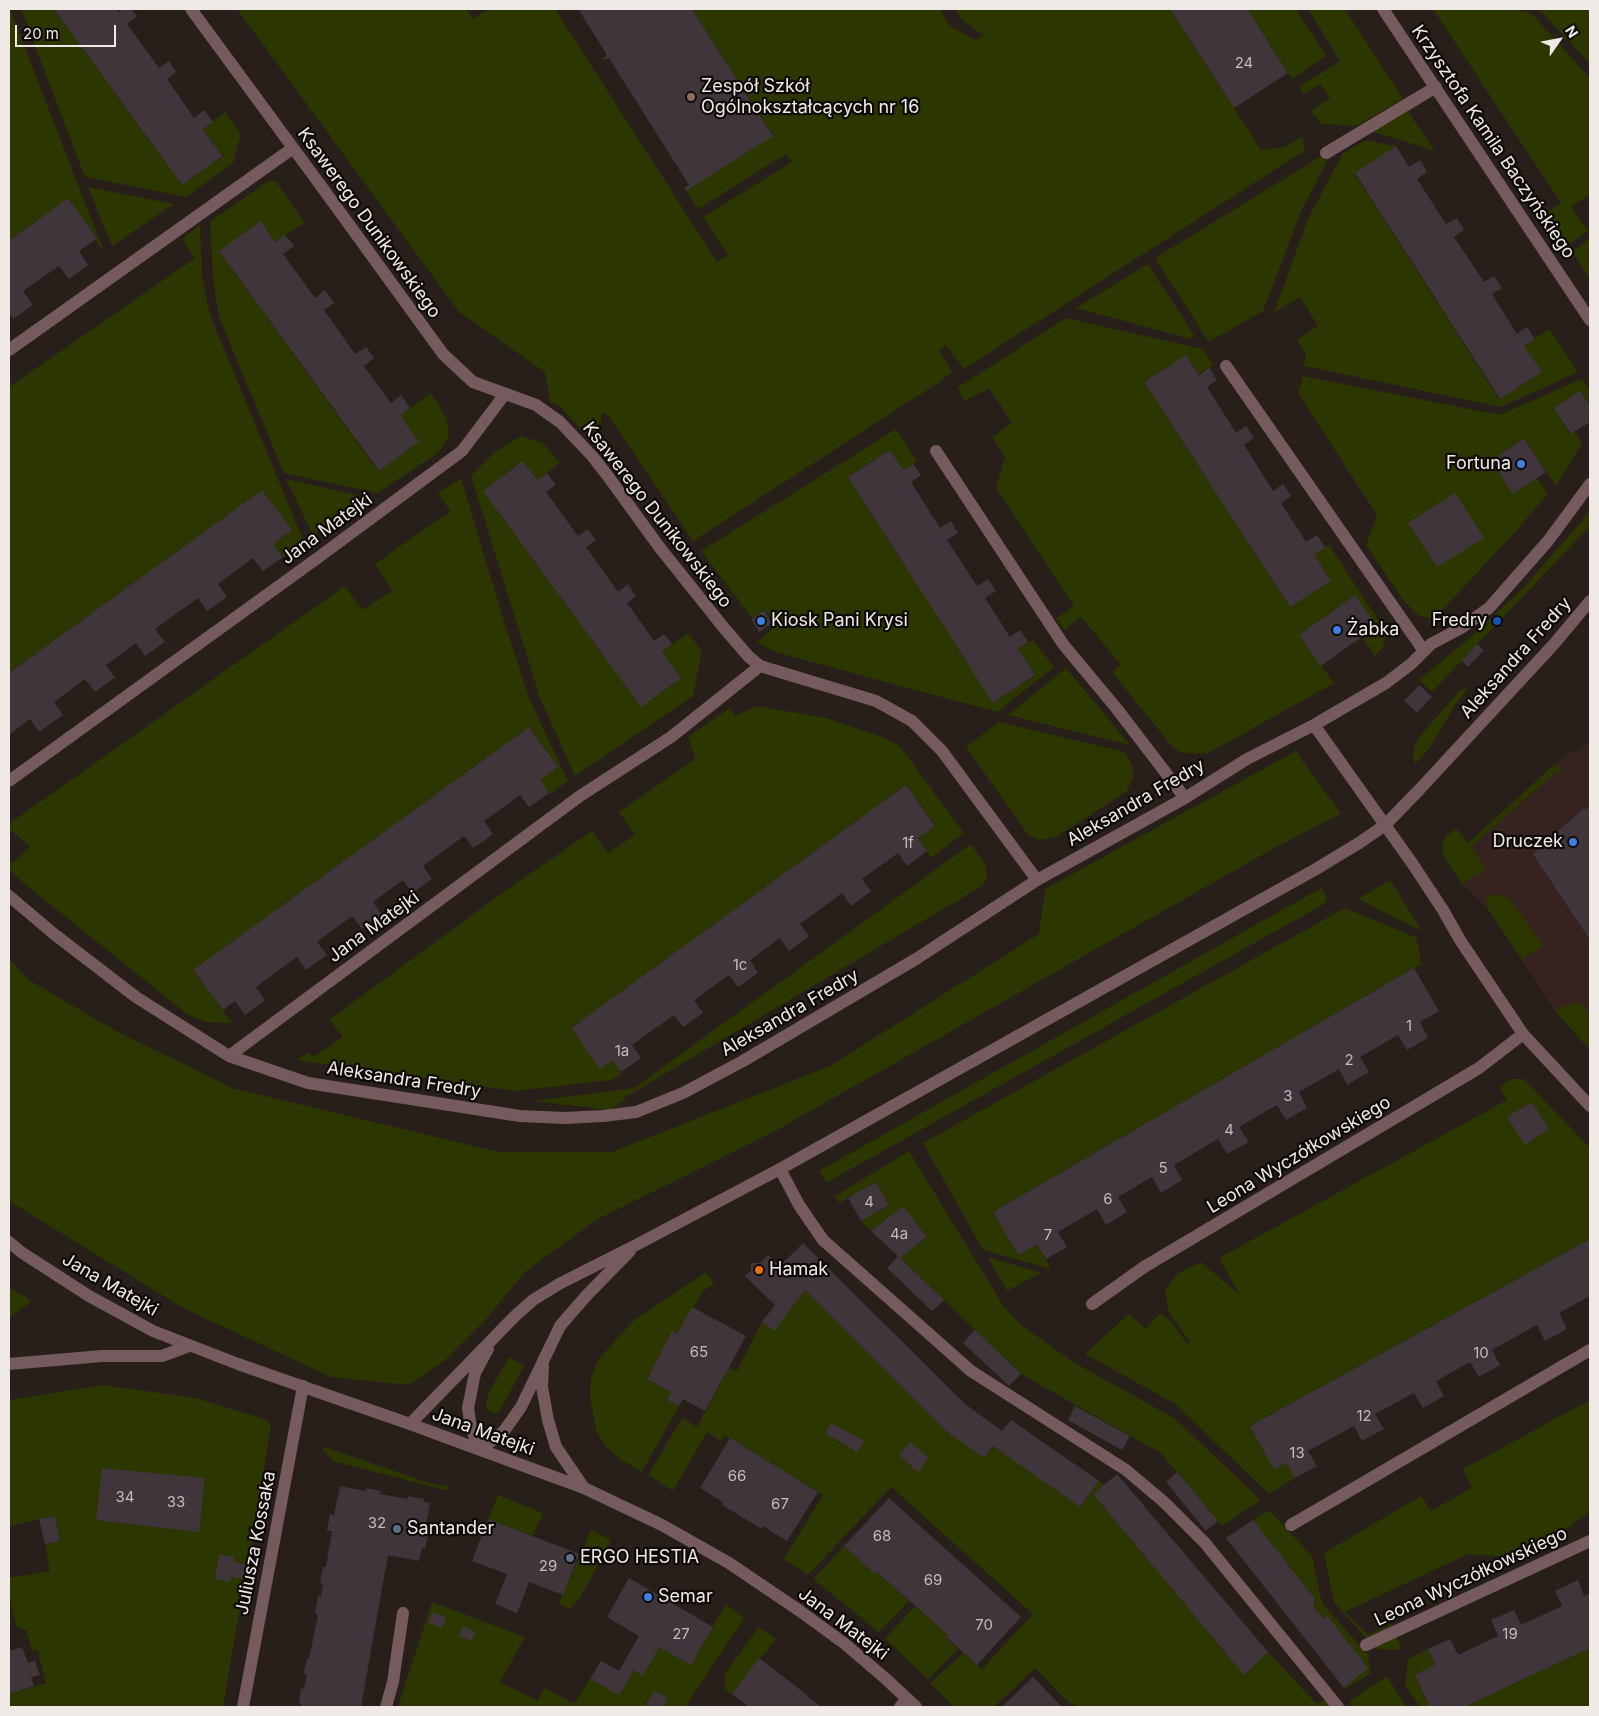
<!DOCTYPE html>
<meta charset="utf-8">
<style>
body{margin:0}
#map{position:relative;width:1599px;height:1716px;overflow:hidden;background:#281f1b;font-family:Inter,sans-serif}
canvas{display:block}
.frame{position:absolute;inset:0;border:10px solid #f0eae7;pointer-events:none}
.north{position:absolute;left:1534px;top:15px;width:50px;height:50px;-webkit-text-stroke:4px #0e0a08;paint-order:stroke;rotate:57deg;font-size:14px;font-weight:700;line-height:20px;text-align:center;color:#f0eae7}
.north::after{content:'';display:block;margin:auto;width:18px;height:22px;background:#f0eae7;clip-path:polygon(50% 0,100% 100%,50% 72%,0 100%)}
.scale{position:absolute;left:15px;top:25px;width:101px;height:22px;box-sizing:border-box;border:2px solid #f0eae7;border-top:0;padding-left:6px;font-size:15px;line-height:18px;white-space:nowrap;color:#f0eae7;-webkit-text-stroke:4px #0e0a08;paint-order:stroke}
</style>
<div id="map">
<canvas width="1599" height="1716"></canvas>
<div class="frame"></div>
<div class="north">N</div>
<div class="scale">20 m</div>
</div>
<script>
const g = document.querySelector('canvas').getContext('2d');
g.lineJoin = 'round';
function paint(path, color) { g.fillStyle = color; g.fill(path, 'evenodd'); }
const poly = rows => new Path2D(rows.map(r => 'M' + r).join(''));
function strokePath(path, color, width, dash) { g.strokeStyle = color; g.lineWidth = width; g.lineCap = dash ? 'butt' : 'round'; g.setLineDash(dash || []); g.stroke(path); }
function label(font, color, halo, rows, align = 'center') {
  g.font = font + ' Inter,sans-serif'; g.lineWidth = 4.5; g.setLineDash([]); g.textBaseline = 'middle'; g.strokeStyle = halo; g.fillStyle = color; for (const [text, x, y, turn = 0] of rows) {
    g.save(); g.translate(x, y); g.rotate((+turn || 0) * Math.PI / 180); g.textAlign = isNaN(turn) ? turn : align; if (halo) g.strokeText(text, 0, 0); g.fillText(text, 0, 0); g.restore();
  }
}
paint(poly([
 [1590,741,1590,1050,1555,1011,1488,909,1462,884,1484,869,1471,847,1556,772,1562,773,1556,763,1573,751,1579,751]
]), '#36231f');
paint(poly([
 [9,9,10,9,104,252,95,240,97,238,68,198,9,241],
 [21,9,54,9,181,184,180,186,224,155,223,153,221,155,203,129,225,112,241,134,233,163,186,197,85,177],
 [237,9,466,9,473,19,489,9,555,9,717,262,728,255,703,217,792,162,786,154,698,209,686,191,773,135,692,9,940,9,950,26,975,40,983,35,961,19,955,9,1170,9,1261,150,1285,147,1303,136,1304,151,964,369,946,345,939,350,952,372,938,383,693,541,608,415,602,413,597,447,560,406,550,402,545,372,459,312],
 [1247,9,1296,9,1326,56,1292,79],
 [1308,9,1345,9,1403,99,1357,126,1321,124,1311,111,1330,98,1320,84,1304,94,1299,87,1340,61],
 [1433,9,1513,9,1531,13,1590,78,1590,194,1571,207,1588,231,1562,249,1540,217,1561,203],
 [1539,9,1590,9,1590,64],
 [1406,108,1435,151,1368,130],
 [1366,140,1396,146,1355,174,1499,399,1541,372,1524,346,1549,329,1578,372,1501,407,1304,366,1306,354,1297,340,1318,326,1300,297,1274,313,1308,219,1343,153],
 [1333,149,1300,214,1263,311,1209,342,1155,258],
 [268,181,276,181,305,223,275,242,262,223,263,222,262,220,218,253,220,252,378,471,417,440,400,415,431,393,447,419,449,436,439,452,377,493,284,473,219,317,213,279,210,222],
 [88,187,174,204,112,246],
 [200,225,202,276,210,315,304,542,284,558,273,544,292,530,262,490,9,673,9,387,195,258,182,239],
 [1590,239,1590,279,1572,251],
 [1148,264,1194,335,1191,339,1076,308],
 [1066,318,1203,349,1213,365,1210,368,1198,374,1186,355,1144,382,1290,607,1331,581,1314,554,1329,545,1381,624,1385,636,1383,647,1375,656,1362,637,1355,595,1299,635,1334,683,1209,753,1196,754,1180,752,1171,745,1112,672,1121,665,1081,617,1064,630,1056,619,1074,606,996,488,1005,457,992,437,1012,423,989,388,965,401,957,388],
 [1303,376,1500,415,1582,379,1590,392,1590,406,1580,391,1554,408,1570,434,1575,432,1582,444,1556,486,1524,438,1491,461,1513,494,1537,478,1548,494,1515,532,1437,616,1428,618,1418,615,1403,600,1366,545,1377,515,1298,393],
 [896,429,917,461,903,470,890,450,848,477,993,702,1035,676,1018,649,1030,641,1033,640,1054,667,997,712,775,652,757,642,776,626,764,609,752,618,701,551],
 [521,436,543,443,560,463,537,480,523,461,483,491,641,707,662,652,688,633,702,651,693,696,575,776,540,698,471,476,495,452],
 [461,478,503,618,529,698,568,781,550,794,540,780,558,767,529,727,193,970,232,1023,206,1022,187,1014,21,881,9,868,9,859,13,863,30,846,9,829,9,824,345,586,362,610,392,591,375,564,433,523,451,512,438,493],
 [286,479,369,498,313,535],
 [1590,509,1590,526,1432,692,1419,680,1472,636,1523,588,1581,522],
 [1066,668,1130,745,1008,715],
 [1465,688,1467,690,1455,705,1430,748,1415,764,1413,757,1414,747,1419,737,1460,690],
 [757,706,826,718,880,736,899,745,964,833,931,858,918,838,935,825,906,785,571,1028,600,1068,612,1060,622,1074,611,1080,516,1091,297,1060,309,1052,313,1057,343,1037,329,1020,509,888,592,831,608,853,635,835,619,812,695,759,688,736,730,708,735,716],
 [999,722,1125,752,1132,765,1133,777,1127,791,1056,837,1040,840,1029,836,966,747],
 [1296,751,1341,814,1276,847,777,1130,596,1220,525,1272,488,1317,444,1361,409,1385,331,1377,183,1308,9,1201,9,959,29,980,114,1030,232,1088,499,1152,612,1152,830,1066,1039,934,1045,889],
 [1556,763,1563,772,1556,772,1471,847,1485,869,1462,884,1443,855,1442,843,1446,837,1456,828,1468,843],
 [971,844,986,866,987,878,982,886,624,1098,625,1100,616,1106,609,1110,533,1101,634,1088],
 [1390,880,1422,931,1358,899],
 [1321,888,1327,897,1324,904,826,1183,819,1171],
 [1494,894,1504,896,1511,901,1543,945,1522,960,1488,909,1485,897],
 [1345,908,1417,938,1421,964,993,1212,1018,1255,1037,1244,1051,1269,983,1250,923,1143],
 [1577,1002,1582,1004,1590,1015,1590,1050,1555,1011,1566,1005],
 [1511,1079,1524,1079,1590,1148,1590,1239,1250,1426,1274,1469,1286,1463,1295,1478,1269,1494,1174,1403,1085,1354,1129,1314,1146,1329,1160,1313,1171,1321,1187,1344,1190,1342,1169,1312,1165,1290,1178,1273,1201,1262,1240,1295,1219,1258,1507,1100,1500,1087],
 [909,1151,1004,1307,1021,1325,1075,1363,1174,1418,1261,1500,1222,1526,1161,1453,1021,1374,900,1258,927,1237,903,1206,871,1231,861,1221,889,1205,876,1182,839,1203,835,1196],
 [988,1257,1041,1273,1007,1291],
 [706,1272,714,1284,703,1291,677,1334,672,1331,647,1379,671,1392,667,1400,679,1406,642,1472,620,1459,605,1446,596,1430,590,1396,591,1378,597,1361,634,1320],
 [9,1287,32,1301,9,1318],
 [805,1290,946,1431,984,1458,993,1446,1080,1507,1099,1481,1104,1485,1093,1494,1244,1675,1268,1652,1317,1704,1325,1699,1332,1707,1077,1707,1073,1703,1069,1703,1035,1668,994,1707,954,1707,930,1683,963,1653,982,1669,1033,1614,891,1487,808,1575,784,1559,823,1495,730,1438,724,1436,721,1441,707,1432,673,1491,648,1475,682,1418,697,1427,729,1368,737,1371,762,1322],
 [509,1357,524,1366,500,1410,496,1413,492,1413,486,1408,486,1403,490,1390],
 [103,1385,196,1398,267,1420,271,1426,223,1707,9,1707,9,1694,46,1683,38,1651,32,1650,26,1630,17,1627,9,1599,9,1578,50,1571,45,1544,60,1541,55,1516,9,1526,9,1400],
 [1590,1400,1590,1508,1588,1513,1544,1546,1519,1558,1468,1554,1345,1612,1368,1635,1392,1624,1401,1648,1399,1650,1376,1649,1334,1602,1324,1553,1421,1496,1431,1511,1472,1488,1463,1469],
 [324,1447,433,1484,450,1486,449,1491,332,1461,322,1448],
 [498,1495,543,1513,533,1536,488,1519],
 [1269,1510,1312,1556,1322,1603,1368,1655,1371,1673,1345,1689,1344,1688,1368,1668,1327,1616,1323,1619,1313,1606,1315,1599,1253,1520],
 [591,1530,611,1540,580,1598,570,1609,559,1603],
 [844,1546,875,1574,877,1572,909,1601,879,1632,813,1579],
 [432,1602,525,1637,500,1682,537,1701,545,1688,574,1704,590,1679,633,1670,659,1647,691,1665,726,1604,744,1618,687,1704,690,1707,398,1707],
 [915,1606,948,1635,946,1638,958,1649,928,1679,885,1639],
 [759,1627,776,1639,732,1694,725,1690,724,1675],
 [1590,1648,1590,1707,1464,1707],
 [1428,1649,1435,1665,1415,1675,1430,1707,1420,1707,1405,1685,1408,1659],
 [1387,1676,1406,1707,1350,1707,1351,1700]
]), '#2c3600');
paint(poly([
 [54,9,116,9,119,12,123,9,131,9,137,16,127,24,159,68,169,61,176,72,167,79,194,118,204,110,213,122,203,129,222,156,182,185],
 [578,9,692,9,773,136,686,191,684,188,689,185,609,58,604,60,603,58,607,55],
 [1170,9,1247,9,1288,73,1234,108],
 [1396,146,1409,167,1420,160,1427,172,1417,179,1446,224,1457,218,1464,230,1454,237,1484,282,1494,276,1502,288,1492,294,1517,334,1527,327,1535,339,1524,346,1542,372,1500,399,1355,173],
 [68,198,97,238,79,251,88,265,69,279,59,266,23,291,33,305,13,319,9,313,9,241],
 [262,220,263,222,262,223,275,242,285,235,294,246,283,254,315,298,325,290,334,303,324,310,355,354,366,347,374,358,364,366,391,403,401,395,410,408,400,415,417,440,419,438,421,440,379,471,220,252,218,254,218,252],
 [1186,355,1199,375,1209,368,1217,380,1207,387,1236,433,1246,426,1254,438,1244,445,1273,491,1283,484,1291,496,1281,503,1306,542,1317,535,1325,548,1314,554,1331,581,1290,607,1144,382],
 [1580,391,1590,406,1590,422,1571,434,1554,408],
 [1524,438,1546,472,1513,494,1491,461],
 [890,450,903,470,913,464,921,475,911,482,940,528,951,521,958,533,947,540,977,586,988,579,996,591,985,598,1010,637,1020,630,1028,642,1018,649,1035,675,993,703,848,477],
 [523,461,537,480,547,473,556,485,546,492,578,536,588,529,596,540,586,547,618,592,628,584,636,596,627,603,654,641,664,634,672,644,662,652,681,678,641,707,483,491],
 [262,490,292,530,273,544,283,557,263,571,253,558,218,584,227,597,207,611,198,598,155,629,165,642,145,656,136,643,106,665,117,681,114,678,95,692,85,679,54,702,63,715,39,732,30,719,9,735,9,673],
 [1455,493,1484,538,1437,567,1408,523],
 [1355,595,1377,626,1321,666,1299,635],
 [764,610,772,623,759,632,751,619],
 [1477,644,1484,650,1468,667,1462,661],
 [1419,685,1432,697,1417,713,1404,701],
 [529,727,558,767,540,780,549,793,529,807,520,795,484,821,493,834,484,841,473,848,464,836,423,866,432,879,412,893,403,880,373,902,382,915,362,929,352,916,317,942,327,955,306,970,297,957,256,987,265,1000,245,1015,235,1001,223,1010,193,970],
 [906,785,935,826,918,838,927,851,907,866,898,853,862,879,871,891,851,906,842,893,800,924,809,936,789,951,780,938,750,960,758,973,738,987,729,975,694,1000,703,1013,683,1027,674,1015,632,1045,641,1058,621,1072,612,1060,600,1069,571,1028],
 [1590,806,1590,940,1533,854,1584,808,1585,810],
 [1414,968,1439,1011,1420,1022,1428,1038,1407,1050,1398,1035,1360,1057,1369,1072,1347,1085,1339,1069,1299,1092,1307,1108,1286,1120,1277,1105,1239,1127,1249,1142,1227,1154,1218,1139,1174,1165,1182,1180,1161,1193,1152,1177,1118,1197,1127,1212,1106,1225,1097,1209,1058,1232,1067,1247,1046,1259,1037,1244,1018,1255,993,1212],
 [1532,1102,1549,1129,1525,1145,1507,1117],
 [876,1182,889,1205,861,1221,848,1198],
 [903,1206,927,1237,900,1258,944,1300,932,1311,887,1268,898,1256,871,1231],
 [1590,1239,1590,1296,1559,1313,1567,1329,1545,1341,1537,1325,1492,1350,1500,1365,1479,1377,1470,1362,1436,1381,1444,1396,1423,1408,1414,1393,1375,1414,1384,1429,1362,1441,1354,1426,1308,1451,1317,1466,1295,1478,1286,1463,1274,1470,1250,1426],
 [803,1243,965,1404,1002,1431,1011,1420,1099,1481,1080,1507,993,1446,984,1458,946,1431,805,1290,774,1331,762,1322,775,1305,745,1276,751,1270,751,1263,760,1263,768,1255,780,1266],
 [692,1307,746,1336,705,1411,683,1399,679,1406,667,1400,671,1392,647,1379,672,1331,677,1334],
 [975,1330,1021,1374,1009,1386,963,1343],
 [1075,1406,1130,1436,1122,1450,1068,1420],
 [831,1423,864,1441,857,1452,825,1433],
 [730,1438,818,1492,787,1541,763,1526,762,1529,722,1505,723,1502,700,1488],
 [910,1442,929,1458,918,1472,899,1455],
 [102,1468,205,1478,199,1532,96,1520],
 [1177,1472,1218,1521,1206,1531,1166,1482],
 [1117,1474,1268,1652,1244,1675,1093,1494],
 [340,1486,365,1491,366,1488,381,1491,380,1494,408,1499,408,1496,424,1499,424,1502,430,1503,425,1531,429,1532,425,1548,422,1548,419,1561,388,1555,361,1707,301,1707,302,1704,299,1704,301,1688,304,1689,307,1674,303,1674,307,1659,309,1659,318,1615,315,1614,318,1596,321,1596,323,1584,320,1583,323,1567,326,1567,332,1531,327,1531,330,1514,334,1515],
 [889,1498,1021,1617,977,1665,946,1637,948,1635,877,1572,875,1574,844,1546],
 [55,1516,60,1541,45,1544,39,1519],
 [488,1519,579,1554,563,1595,529,1582,517,1613,495,1604,507,1574,472,1561],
 [1253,1520,1315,1599,1313,1606,1323,1619,1327,1615,1368,1668,1344,1688,1226,1538],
 [219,1554,234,1557,233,1562,247,1565,245,1579,231,1577,230,1582,215,1579],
 [629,1578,713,1627,691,1665,659,1647,643,1676,633,1670,619,1695,590,1679,601,1661,619,1671,639,1636,607,1617],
 [1578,1580,1584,1596,1590,1593,1590,1648,1464,1707,1430,1707,1415,1675,1435,1665,1428,1649,1450,1639,1458,1655,1498,1636,1491,1620,1514,1610,1521,1625,1562,1606,1555,1591],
 [433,1612,446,1617,442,1628,428,1623],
 [463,1626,476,1632,472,1641,459,1636],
 [22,1647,28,1663,35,1661,40,1675,31,1677,34,1686,9,1694,9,1651],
 [759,1658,798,1688,821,1707,749,1707,732,1694],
 [1033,1677,1062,1707,1002,1707],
 [654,1691,668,1698,663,1707,645,1707]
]), '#3f353a');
strokePath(poly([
 [1326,153,1436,87],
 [780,1169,799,1205,823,1240,971,1371,1126,1470,1164,1502,1205,1543,1338,1707]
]), '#755b5d', 12);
strokePath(poly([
 [191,9,324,190,443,354,473,382,536,405,560,422,593,457,607,475,660,548,724,628,749,657,760,666,876,701,912,721,942,751,1037,880],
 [1383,9,1590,320],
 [9,350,293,148],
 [1226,366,1424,651],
 [936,451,1063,644,1117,709,1185,798],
 [1314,725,1412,863,1443,910,1460,940,1523,1034,1590,1106],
 [9,781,319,557,462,451,505,394],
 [9,896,54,934,136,997,229,1056,308,1083,520,1116,565,1118,603,1116,636,1112,683,1093,743,1061,916,959,1037,880,1185,798,1247,759,1314,725,1386,683,1411,664,1431,644,1461,628,1489,608,1548,541,1590,484],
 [229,1056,580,796,671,737,760,666],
 [1092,1304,1144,1267,1479,1068,1523,1034],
 [9,1364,102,1356,162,1356,189,1346],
 [1291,1525,1590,1350],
 [1366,1645,1590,1541],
 [243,1707,303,1386],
 [386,1707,393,1682,403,1613],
 [900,1707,907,1699]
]), '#755b5d', 12);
strokePath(poly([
 [9,1242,21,1252,89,1296,153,1331,238,1364,410,1424,584,1488,662,1525,729,1563,800,1611,845,1644,886,1679,916,1707],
 [543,1366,542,1387,548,1420,556,1447,584,1488],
 [410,1424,514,1317,533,1300,559,1284,638,1244,780,1169,1316,869,1359,843,1385,825,1420,789,1554,644,1590,601],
 [480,1450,504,1431,521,1407,560,1326,586,1296,630,1251],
 [480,1450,471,1428,468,1408,475,1373,488,1349]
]), '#755b5d', 12);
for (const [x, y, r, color] of [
 [691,97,5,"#8d6e63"],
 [1521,464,5,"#3f7fe0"],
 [761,621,5,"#3f7fe0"],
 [1497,621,5,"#1a4fb4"],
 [1337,630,5,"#3f7fe0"],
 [1573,842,5,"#3f7fe0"],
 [759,1270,5,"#e8710a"],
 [397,1529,5,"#5c6f8a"],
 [570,1558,5,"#5c6f8a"],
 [648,1597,5,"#3f7fe0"]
]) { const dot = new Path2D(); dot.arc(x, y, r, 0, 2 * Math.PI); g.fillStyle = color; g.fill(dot); strokePath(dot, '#0e0a08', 2); }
label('15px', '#c4bdbc', null, [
 ["24",1244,63],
 ["1f",908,843],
 ["1c",740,965],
 ["1",1409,1026],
 ["1a",622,1051],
 ["2",1349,1060],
 ["3",1288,1096],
 ["4",1229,1130],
 ["5",1163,1168],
 ["6",1108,1199],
 ["4",869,1202],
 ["4a",899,1234],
 ["7",1048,1235],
 ["65",699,1352],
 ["10",1481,1353],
 ["12",1364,1416],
 ["13",1297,1453],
 ["66",737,1476],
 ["34",125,1497],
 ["33",176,1502],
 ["67",780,1504],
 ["32",377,1523],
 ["68",882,1536],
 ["29",548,1566],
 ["69",933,1580],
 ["70",984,1625],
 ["27",681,1634],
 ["19",1510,1634]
]);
label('18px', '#f0eae7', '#0e0a08', [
 ["Zespół Szkół",701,87],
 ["Ogólnokształcących nr 16",701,108],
 ["Fortuna",1511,464,"right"],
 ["Kiosk Pani Krysi",771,621],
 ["Fredry",1487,621,"right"],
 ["Żabka",1347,630],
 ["Druczek",1563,842,"right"],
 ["Hamak",769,1270],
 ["Santander",407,1529],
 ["ERGO HESTIA",580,1558],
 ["Semar",658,1597]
], 'left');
label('18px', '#f0eae7', '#0e0a08', [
 ["Krzysztofa Kamila Baczyńskiego",1493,142,56],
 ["Ksawerego Dunikowskiego",369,223,54],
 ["Ksawerego Dunikowskiego",657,515,52],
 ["Jana Matejki",327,529,-36],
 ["Aleksandra Fredry",1516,658,-48],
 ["Aleksandra Fredry",1136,803,-30],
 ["Jana Matejki",374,927,-36],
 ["Aleksandra Fredry",790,1013,-30],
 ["Aleksandra Fredry",404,1080,9],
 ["Leona Wyczółkowskiego",1299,1155,-31],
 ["Jana Matejki",110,1285,30],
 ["Jana Matejki",483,1432,20],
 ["Juliusza Kossaka",256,1543,-79],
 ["Leona Wyczółkowskiego",1471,1577,-25],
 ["Jana Matejki",843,1624,37]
]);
</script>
